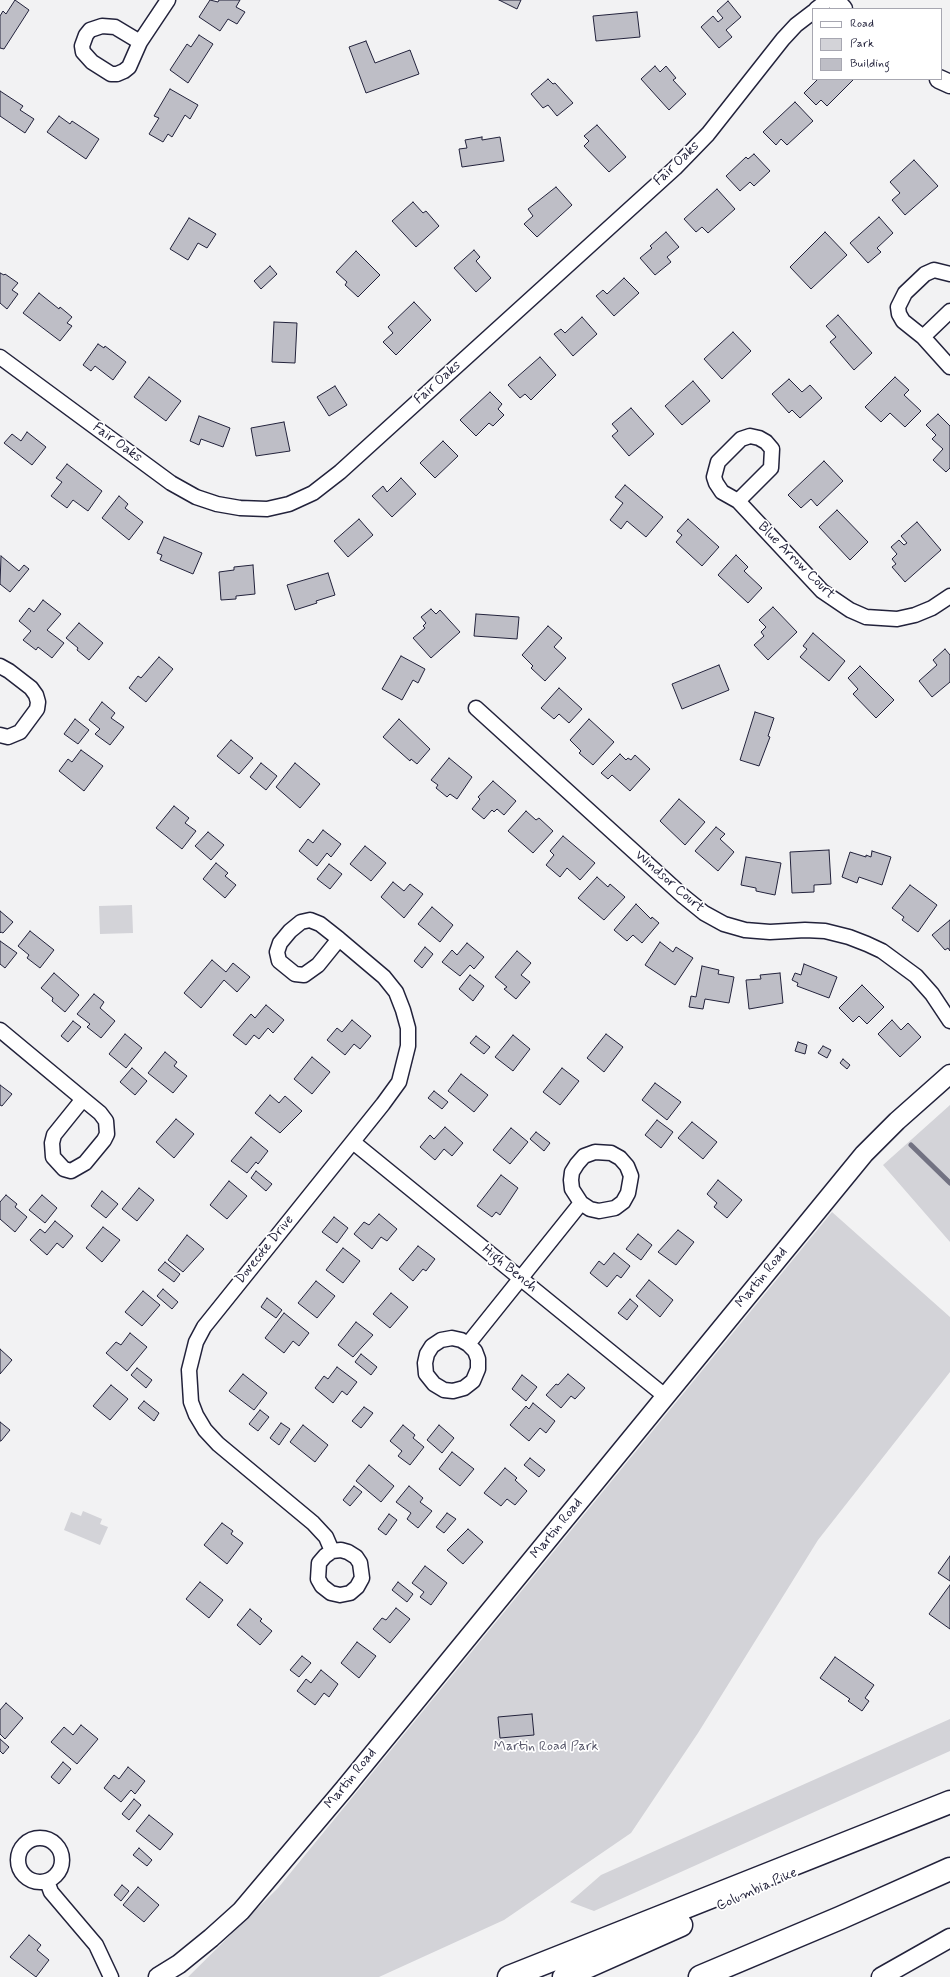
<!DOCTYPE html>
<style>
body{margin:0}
#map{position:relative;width:950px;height:1977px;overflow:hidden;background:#f2f2f3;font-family:Mynerve,sans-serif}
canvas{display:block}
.legend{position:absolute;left:812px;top:8px;width:130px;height:72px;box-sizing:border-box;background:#fff;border:1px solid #a7a7b1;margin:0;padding:5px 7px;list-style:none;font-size:12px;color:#22223b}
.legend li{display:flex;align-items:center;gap:8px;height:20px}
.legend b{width:20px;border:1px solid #a7a7b1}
</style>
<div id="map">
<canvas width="950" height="1977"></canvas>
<ul class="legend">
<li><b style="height:5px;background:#fff"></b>Road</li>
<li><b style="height:11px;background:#d3d3d8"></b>Park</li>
<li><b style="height:11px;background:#bebec6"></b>Building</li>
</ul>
</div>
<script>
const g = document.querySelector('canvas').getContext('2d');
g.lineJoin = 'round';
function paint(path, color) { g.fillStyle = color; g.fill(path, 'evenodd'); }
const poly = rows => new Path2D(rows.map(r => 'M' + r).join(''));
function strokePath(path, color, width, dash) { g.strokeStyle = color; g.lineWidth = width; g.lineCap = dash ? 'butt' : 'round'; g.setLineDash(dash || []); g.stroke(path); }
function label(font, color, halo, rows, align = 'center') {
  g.font = font + ' Mynerve,sans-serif'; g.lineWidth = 3.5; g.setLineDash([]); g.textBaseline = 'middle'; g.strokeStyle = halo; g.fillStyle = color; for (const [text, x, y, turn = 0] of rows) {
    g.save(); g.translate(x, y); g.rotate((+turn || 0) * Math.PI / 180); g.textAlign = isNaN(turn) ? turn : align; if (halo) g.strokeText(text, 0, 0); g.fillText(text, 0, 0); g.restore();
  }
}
paint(poly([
 [132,905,133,933,100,934,99,906],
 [950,1105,950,1242,883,1165],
 [832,1212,950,1317,950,1372,818,1540,698,1733,631,1833,504,1920,379,1977,188,1977,278,1888],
 [83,1511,102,1519,100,1524,108,1527,100,1545,64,1530,71,1512,81,1516],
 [950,1719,950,1751,594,1911,570,1902,601,1875]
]), '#d3d3d8');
strokePath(poly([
 [911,1145,950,1183]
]), '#727282', 5);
const building = poly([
 [15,0,29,10,4,49,0,48,0,16,3,11,6,14,15,0],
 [210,0,218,2,219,0,240,0,236,7,245,12,237,24,228,19,220,31,199,17,210,0],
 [499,0,521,0,517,9,499,0],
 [728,1,741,17,726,30,732,37,719,48,701,27,713,16,718,22,723,18,717,11,728,1],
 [637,12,640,37,596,41,593,16,637,12],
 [199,35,213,44,188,83,170,70,187,44,191,47,199,35],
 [366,41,375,63,410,50,419,74,366,93,349,47,366,41],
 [655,66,660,72,666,66,676,78,673,80,686,94,669,110,641,79,655,66],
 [548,79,553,84,555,83,573,103,557,116,548,105,543,108,531,94,548,79],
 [818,79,852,79,853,80,827,106,821,100,816,105,804,93,818,79],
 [170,89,198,105,190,119,185,115,172,137,168,134,163,142,149,134,159,118,154,116,170,89],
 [0,91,23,106,20,110,34,119,25,133,0,116,0,91],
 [795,102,813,121,787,145,781,139,776,145,763,132,795,102],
 [59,116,70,124,72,121,99,139,86,159,47,132,59,116],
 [597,125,626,157,609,172,584,146,589,141,584,136,597,125],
 [482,137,482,140,500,137,504,161,462,167,459,149,467,148,465,140,482,137],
 [754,154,770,171,754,186,750,182,740,191,726,176,746,157,748,159,754,154],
 [914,160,938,186,905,215,892,200,900,193,890,182,914,160],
 [556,187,572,205,537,237,524,224,533,216,528,209,556,187],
 [717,189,735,209,708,233,702,227,696,232,684,219,717,189],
 [413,202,423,213,426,211,439,226,416,247,392,221,413,202],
 [879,217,893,233,877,248,881,252,868,263,850,243,879,217],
 [189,218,216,234,207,248,198,243,188,260,170,249,189,218],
 [666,232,679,247,667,257,671,262,655,275,640,258,652,248,650,246,666,232],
 [825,232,847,255,811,289,790,267,825,232],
 [474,250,480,257,476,261,491,278,476,292,454,268,474,250],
 [356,251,380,275,358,297,345,285,347,282,336,272,356,251],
 [270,266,277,274,261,289,254,281,270,266],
 [0,273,4,275,5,274,18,283,12,290,18,294,7,309,0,303,0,273],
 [624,278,639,293,614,316,596,296,603,290,607,294,624,278],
 [39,293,59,309,60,307,72,317,67,323,72,326,60,341,23,313,39,293],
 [414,302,431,320,396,355,383,342,393,333,388,327,414,302],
 [838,315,872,353,854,370,830,342,836,337,826,326,838,315],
 [582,317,597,334,573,356,554,334,561,329,565,333,582,317],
 [274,322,297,323,295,363,272,362,274,322],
 [733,332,751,351,722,379,704,359,733,332],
 [98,344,104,348,105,346,126,362,113,380,95,366,91,371,83,365,98,344],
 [540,357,556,375,531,400,525,394,520,398,508,385,540,357],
 [149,377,181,401,166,421,134,397,149,377],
 [895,377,909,390,904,395,921,411,905,427,890,413,881,422,865,407,895,377],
 [789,379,802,392,810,385,822,398,800,418,792,410,789,413,772,394,789,379],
 [693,381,710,401,682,425,665,406,693,381],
 [335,386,347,405,329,416,317,397,335,386],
 [490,392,502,404,498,409,504,415,493,426,489,423,476,436,460,420,490,392],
 [631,408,654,434,629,456,612,436,618,431,612,424,631,408],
 [938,414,950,426,950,468,946,472,933,460,943,449,932,439,936,435,926,425,938,414],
 [199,416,230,428,223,447,201,439,199,445,190,441,199,416],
 [284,422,290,451,256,456,251,428,284,422],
 [27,432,46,447,32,465,4,443,12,434,21,441,27,432],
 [443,441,458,456,435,478,420,463,443,441],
 [824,461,843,481,817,506,811,499,801,508,788,495,824,461],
 [67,464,102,491,88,511,73,500,67,508,51,496,62,482,56,478,67,464],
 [401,478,416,494,392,517,372,496,383,486,387,492,401,478],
 [625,485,663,517,646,537,627,521,621,529,610,520,623,503,615,497,625,485],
 [119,496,128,504,125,508,143,522,129,540,102,518,119,496],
 [837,510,868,542,850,560,819,527,837,510],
 [359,519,373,535,348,557,334,541,359,519],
 [688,519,719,547,702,566,676,542,682,535,677,531,688,519],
 [917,522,941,550,905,582,892,567,896,564,892,559,897,554,891,547,899,540,904,545,907,543,901,536,917,522],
 [164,537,202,553,193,574,160,560,162,555,157,553,164,537],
 [736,555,748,567,744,571,762,588,748,603,718,575,736,555],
 [1,556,19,571,24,565,29,569,10,592,0,584,1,556],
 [253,565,255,594,236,596,236,599,221,600,219,572,234,570,234,567,253,565],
 [328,573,335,595,316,601,317,603,295,610,287,585,328,573],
 [43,600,61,614,47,630,64,643,52,658,38,647,36,650,23,640,31,631,19,621,29,608,34,612,43,600],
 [773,607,797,632,768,660,754,645,764,636,761,632,766,627,759,620,773,607],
 [431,609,436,614,440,610,460,632,431,658,413,638,425,628,423,626,426,623,421,617,431,609],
 [476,614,519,617,517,639,474,636,476,614],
 [79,623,103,643,89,660,77,650,78,648,66,638,79,623],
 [548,626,562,638,554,647,566,658,545,681,531,668,533,666,522,655,548,626],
 [813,633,845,661,829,681,800,657,807,649,803,646,813,633],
 [945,649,950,655,950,682,932,697,919,681,937,665,933,660,945,649],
 [401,656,425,669,418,683,413,680,402,700,382,689,401,656],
 [159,657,173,669,146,702,129,688,138,676,141,678,159,657],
 [719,665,729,690,682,709,672,684,719,665],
 [860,666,894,700,876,718,853,694,858,689,848,678,860,666],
 [559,688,582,709,569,723,559,714,554,719,541,708,559,688],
 [102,702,115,713,111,718,124,727,110,745,95,734,100,729,89,720,102,702],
 [755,712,774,718,768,736,770,737,759,766,740,760,755,712],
 [75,719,89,730,78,744,64,734,75,719],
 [399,719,430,749,417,764,411,759,410,761,383,737,399,719],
 [589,719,614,742,593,765,579,753,581,751,570,740,589,719],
 [231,740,253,758,239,774,217,756,231,740],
 [81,750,103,766,84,791,59,771,68,759,72,762,81,750],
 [620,754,626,760,628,758,631,760,635,755,650,769,630,791,612,775,608,779,601,773,620,754],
 [449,758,472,777,457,799,450,794,447,797,436,788,438,785,431,780,449,758],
 [261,763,277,776,266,790,250,777,261,763],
 [295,763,320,784,300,808,276,787,295,763],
 [493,781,516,801,504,815,497,809,494,812,492,810,484,819,472,809,480,799,478,797,493,781],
 [679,799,705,822,685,845,660,821,679,799],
 [174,806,189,818,185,823,196,831,182,849,156,828,174,806],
 [526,811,536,820,539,818,553,831,533,853,508,831,526,811],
 [716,827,725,834,720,839,734,852,718,871,695,851,716,827],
 [323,830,341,844,331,857,327,853,317,866,299,851,308,839,313,843,323,830],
 [208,832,224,845,211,860,195,846,208,832],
 [563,836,595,863,580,880,567,868,560,877,546,865,554,855,550,851,563,836],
 [365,846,386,863,371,881,350,864,365,846],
 [829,850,831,884,814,885,814,892,792,893,790,852,829,850],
 [872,851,891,857,882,885,859,877,857,883,842,877,850,852,866,857,866,855,871,857,872,851],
 [746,857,781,863,775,895,756,891,756,888,741,885,746,857],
 [216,863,228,873,225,876,236,885,225,898,203,879,216,863],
 [329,864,342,874,330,889,317,879,329,864],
 [597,877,608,887,610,884,625,897,604,920,578,898,597,877],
 [393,882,404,891,410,884,423,894,404,918,381,897,393,882],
 [910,885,937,905,918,932,902,920,904,917,892,908,910,885],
 [636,904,651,919,652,917,659,923,642,943,633,935,627,941,614,930,636,904],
 [432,907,453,925,440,942,418,924,432,907],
 [0,911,13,922,3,933,1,932,0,933,0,911],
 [950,920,950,951,948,948,945,950,932,935,950,920],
 [30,931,54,950,40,968,27,958,29,955,18,946,30,931],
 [0,941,17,953,5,968,0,964,0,941],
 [660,942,673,952,676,947,693,958,675,985,645,965,660,942],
 [467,943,484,957,474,969,470,965,460,976,442,962,452,950,457,955,467,943],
 [425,947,433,954,422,968,414,961,425,947],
 [517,951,531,963,521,975,530,982,516,999,504,989,507,987,495,977,517,951],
 [212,960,226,972,233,963,250,977,237,992,224,980,201,1008,184,993,212,960],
 [804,964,837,977,829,998,797,986,798,983,792,980,795,973,801,975,804,964],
 [702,966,719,970,718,974,734,977,729,1003,705,999,703,1009,689,1007,691,996,696,997,702,966],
 [54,973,79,995,65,1012,52,1001,53,998,41,988,54,973],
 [780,973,783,1003,749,1009,746,980,761,979,760,975,780,973],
 [470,975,484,986,473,1001,459,989,470,975],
 [862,985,884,1007,867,1024,859,1016,853,1022,839,1008,862,985],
 [94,994,104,1002,100,1008,115,1021,101,1038,87,1027,90,1024,77,1014,94,994],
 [266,1005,284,1020,273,1033,268,1028,259,1039,254,1035,246,1045,233,1035,251,1014,255,1018,266,1005],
 [352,1020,371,1036,360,1049,354,1044,345,1055,327,1040,337,1028,342,1032,352,1020],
 [892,1020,901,1030,908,1023,921,1037,900,1057,878,1034,892,1020],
 [73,1021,81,1027,68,1042,61,1036,73,1021],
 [125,1034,142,1048,126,1068,109,1054,125,1034],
 [606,1034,623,1047,604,1072,587,1058,606,1034],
 [513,1035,530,1049,513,1071,495,1057,513,1035],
 [476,1036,490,1047,484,1054,470,1043,476,1036],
 [798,1042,807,1045,805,1054,795,1051,798,1042],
 [823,1046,831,1050,827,1058,818,1053,823,1046],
 [165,1052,177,1062,174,1066,187,1076,173,1093,148,1073,165,1052],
 [312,1057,330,1072,312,1094,294,1079,312,1057],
 [843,1059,850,1065,847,1069,840,1063,843,1059],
 [132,1068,147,1081,135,1095,120,1082,132,1068],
 [562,1068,579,1081,560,1105,543,1092,562,1068],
 [461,1074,488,1095,474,1112,448,1091,461,1074],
 [655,1083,681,1102,667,1120,642,1100,655,1083],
 [0,1085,12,1094,2,1106,0,1105,0,1085],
 [434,1091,448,1102,442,1109,428,1098,434,1091],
 [270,1095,279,1103,285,1096,302,1111,280,1133,255,1113,270,1095],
 [176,1119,194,1134,174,1158,156,1142,176,1119],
 [657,1120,673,1132,661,1148,645,1135,657,1120],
 [692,1122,717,1142,703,1159,678,1138,692,1122],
 [445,1127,463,1143,452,1156,444,1149,435,1160,420,1147,430,1135,434,1139,445,1127],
 [511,1128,528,1142,510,1164,493,1150,511,1128],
 [536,1132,550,1143,544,1151,530,1139,536,1132],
 [251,1137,268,1151,258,1164,256,1162,247,1173,231,1161,251,1137],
 [256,1171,272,1184,266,1191,251,1178,256,1171],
 [501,1175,518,1188,500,1215,496,1212,492,1217,477,1206,501,1175],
 [718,1180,742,1200,727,1218,714,1207,717,1203,707,1194,718,1180],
 [229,1181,247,1196,227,1219,210,1205,229,1181],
 [139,1188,154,1200,137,1221,122,1209,139,1188],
 [102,1191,118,1204,106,1218,91,1206,102,1191],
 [6,1195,17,1204,15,1207,27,1217,15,1232,0,1219,0,1202,6,1195],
 [42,1195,57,1208,45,1223,29,1210,42,1195],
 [379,1214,397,1229,387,1241,381,1237,372,1249,354,1234,364,1222,369,1225,379,1214],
 [334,1217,348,1228,337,1243,322,1232,334,1217],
 [55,1221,73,1236,63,1248,57,1243,47,1255,30,1240,40,1229,45,1233,55,1221],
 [103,1227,120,1240,102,1262,86,1248,103,1227],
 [678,1230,694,1242,676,1265,658,1252,678,1230],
 [638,1234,652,1245,641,1260,626,1249,638,1234],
 [187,1235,204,1249,183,1272,168,1260,187,1235],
 [418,1246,435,1259,426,1271,423,1269,413,1281,399,1269,418,1246],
 [343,1248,360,1261,343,1283,326,1270,343,1248],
 [614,1253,630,1266,621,1278,617,1275,607,1287,590,1273,599,1261,604,1265,614,1253],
 [165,1262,180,1274,174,1282,158,1270,165,1262],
 [649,1280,673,1300,660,1317,636,1296,649,1280],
 [316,1281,335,1296,317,1318,298,1303,316,1281],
 [163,1289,178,1302,172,1309,157,1296,163,1289],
 [143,1291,160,1305,142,1326,125,1312,143,1291],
 [391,1293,408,1307,390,1328,373,1314,391,1293],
 [267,1298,282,1310,276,1318,261,1307,267,1298],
 [630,1299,638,1306,627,1320,618,1313,630,1299],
 [284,1313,309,1333,299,1346,293,1341,284,1353,265,1338,284,1313],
 [356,1322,373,1335,353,1357,338,1345,356,1322],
 [130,1333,147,1347,127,1371,106,1353,116,1342,121,1345,130,1333],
 [0,1349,12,1360,0,1374,0,1349],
 [361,1354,377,1367,371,1375,355,1362,361,1354],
 [337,1367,357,1382,347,1395,342,1391,333,1403,315,1388,324,1376,328,1379,337,1367],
 [137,1368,152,1380,146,1388,131,1375,137,1368],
 [243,1374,267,1393,254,1410,229,1391,243,1374],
 [568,1374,585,1388,575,1399,571,1396,561,1408,546,1395,556,1384,558,1385,568,1374],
 [522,1375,537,1387,526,1401,512,1389,522,1375],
 [111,1385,128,1399,110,1420,93,1406,111,1385],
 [144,1401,159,1413,154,1421,138,1408,144,1401],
 [533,1403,555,1421,546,1433,540,1428,529,1441,510,1425,526,1406,529,1409,533,1403],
 [364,1407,373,1413,361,1428,352,1421,364,1407],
 [260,1410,269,1417,258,1431,249,1424,260,1410],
 [0,1422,10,1430,1,1441,0,1441,0,1422],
 [281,1423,290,1429,279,1445,270,1438,281,1423],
 [303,1425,328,1445,315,1462,290,1442,303,1425],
 [403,1425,415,1435,413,1438,424,1447,410,1465,398,1456,402,1451,390,1441,403,1425],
 [439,1425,454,1438,442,1453,427,1440,439,1425],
 [452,1452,474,1469,460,1486,439,1469,452,1452],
 [530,1458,545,1470,539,1477,524,1465,530,1458],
 [369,1465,394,1486,381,1502,356,1481,369,1465],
 [505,1468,517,1478,515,1480,527,1491,515,1505,507,1499,501,1506,484,1493,505,1468],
 [354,1486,362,1492,350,1506,343,1500,354,1486],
 [409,1486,423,1498,420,1502,432,1511,418,1528,407,1519,411,1513,396,1502,409,1486],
 [447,1513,456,1519,444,1533,436,1527,447,1513],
 [389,1514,397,1520,386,1535,378,1529,389,1514],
 [222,1523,233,1531,231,1534,243,1543,227,1564,204,1545,222,1523],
 [468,1529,483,1542,463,1564,447,1550,468,1529],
 [950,1556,950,1581,938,1573,950,1556],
 [425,1566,447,1583,431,1605,420,1597,424,1592,412,1583,425,1566],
 [200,1582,223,1600,209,1618,186,1599,200,1582],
 [398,1582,413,1594,407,1602,392,1590,398,1582],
 [950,1585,950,1629,929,1614,950,1585],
 [396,1608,410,1619,390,1643,373,1629,382,1618,386,1620,396,1608],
 [250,1609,262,1619,260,1621,272,1631,260,1645,237,1625,250,1609],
 [357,1642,376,1656,359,1678,341,1663,357,1642],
 [302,1656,311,1663,299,1677,290,1670,302,1656],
 [835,1657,874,1685,865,1698,869,1701,862,1711,848,1701,850,1699,820,1678,835,1657],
 [321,1670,338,1684,329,1697,324,1693,315,1705,297,1691,306,1679,311,1683,321,1670],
 [6,1703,23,1718,5,1739,0,1734,0,1710,6,1703],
 [532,1714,534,1735,500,1738,498,1717,532,1714],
 [81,1725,98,1739,77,1764,51,1742,64,1727,73,1735,81,1725],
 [0,1739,9,1747,3,1754,0,1751,0,1739],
 [63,1762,71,1769,59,1784,51,1777,63,1762],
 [128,1767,145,1781,135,1794,131,1790,121,1802,104,1788,114,1775,119,1779,128,1767],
 [134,1799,141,1805,129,1820,122,1814,134,1799],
 [149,1815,173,1834,160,1850,136,1831,149,1815],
 [139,1848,152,1860,147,1866,133,1855,139,1848],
 [122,1885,129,1891,121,1901,114,1895,122,1885],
 [138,1887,159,1905,144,1922,123,1905,138,1887],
 [29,1935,41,1945,37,1950,49,1960,36,1977,10,1957,29,1935]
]);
paint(building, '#bebec6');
strokePath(building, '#22223b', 1);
const minor = poly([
 [816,9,828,0],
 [140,42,115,27,102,26,90,30,86,35,82,46,83,52,92,62,111,74,117,74,124,71,129,67,140,42,168,0],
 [950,274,934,270,925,274,905,293,898,307,899,314,903,321,923,337,950,367],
 [923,337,950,311],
 [0,357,171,483,196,497,217,504,240,508,267,509,289,504,313,493,340,472,675,168,708,134,783,39,796,25,813,12],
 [738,501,771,468,772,449,766,442,759,438,750,436,741,439,718,462,714,477,716,483,722,492,738,501,822,591,850,610,866,617,897,619,915,615,932,608,950,596],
 [0,666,9,671,31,688,36,695,38,702,37,709,20,732,8,737,0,735],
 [476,708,683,896,704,913,724,924,745,930,770,932,805,930,825,931,849,937,867,944,882,951,916,976,932,994,950,1021],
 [0,1030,83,1099,100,1113,106,1121,107,1134,104,1140,85,1163,71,1171,64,1169,53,1157,52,1143,54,1135,83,1099],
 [353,1142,665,1396],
 [468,1344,475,1351,478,1359,478,1369,473,1381,464,1388,453,1391,444,1390,434,1384,426,1374,425,1363,427,1354,432,1346,441,1340,452,1338,461,1340,468,1344,581,1203,590,1209,599,1211,615,1208,623,1202,628,1193,631,1176,627,1166,620,1158,611,1153,595,1152,584,1156,577,1164,572,1172,571,1180,572,1189,581,1203],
 [332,1551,341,1550,348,1552,356,1557,360,1563,362,1578,357,1587,350,1593,340,1595,331,1593,322,1586,318,1579,319,1563,325,1556,332,1551,326,1537,313,1523,218,1444,205,1430,196,1415,191,1402,189,1370,196,1342,204,1327,383,1104,399,1082,408,1046,408,1028,403,1010,396,992,384,977,339,939,318,965,304,975,295,974,279,961,277,952,280,943,290,931,301,922,310,920,320,924,339,939],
 '18 1860a22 22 0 1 1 44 0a22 22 0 1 1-44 0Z',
 [47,1881,51,1892,96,1945,111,1977]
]);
const tertiary = poly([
 [835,0,843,9],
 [939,79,950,84],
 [158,1977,179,1964,211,1938,241,1911,344,1789,864,1154,897,1121,950,1074],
 [881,1977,950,1938]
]);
const motorway = poly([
 [509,1977,950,1802],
 [564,1977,681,1925],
 [700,1977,840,1918,950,1869]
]);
strokePath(minor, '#22223b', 17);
strokePath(tertiary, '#22223b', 21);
strokePath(motorway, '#22223b', 25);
strokePath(minor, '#fff', 14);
strokePath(tertiary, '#fff', 18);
strokePath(motorway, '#fff', 22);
label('14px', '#22223b', '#fff', [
 ["Fair Oaks",677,164,-44],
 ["Fair Oaks",438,383,-42],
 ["Fair Oaks",117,443,36],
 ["Blue Arrow Court",796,561,45],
 ["Windsor Court",669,882,41],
 ["Dovecote Drive",265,1250,-51],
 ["High Bench",509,1269,39],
 ["Martin Road",762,1278,-51],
 ["Martin Road",557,1529,-51],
 ["Martin Road",351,1779,-51],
 ["Columbia Pike",757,1890,-24]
]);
label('14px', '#57576a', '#fff', [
 ["Martin Road Park",546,1747]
]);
</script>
